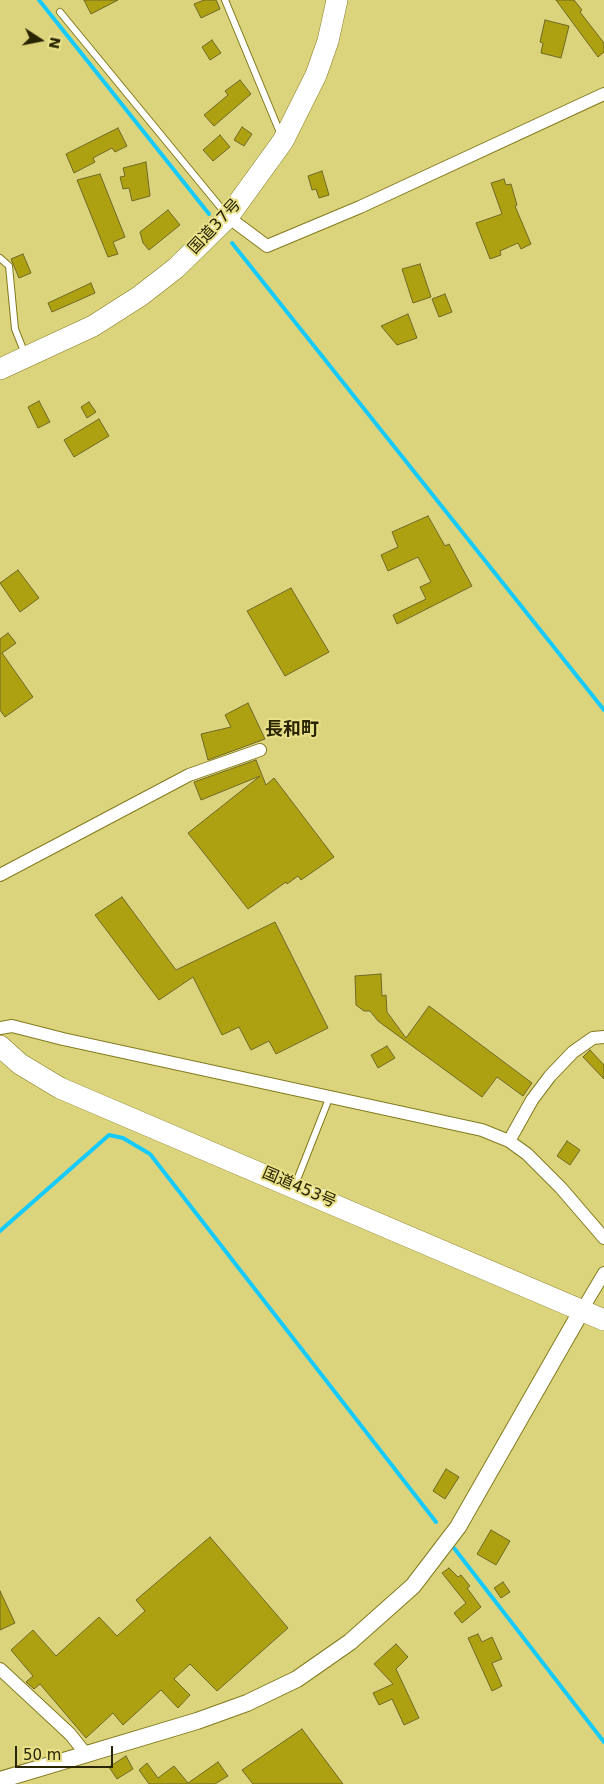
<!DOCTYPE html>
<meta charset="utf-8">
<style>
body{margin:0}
#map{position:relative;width:604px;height:1784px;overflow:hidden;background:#dcd47d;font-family:"DejaVu Sans",sans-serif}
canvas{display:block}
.north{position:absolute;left:15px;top:15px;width:50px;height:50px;-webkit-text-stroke:4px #e9e189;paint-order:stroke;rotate:101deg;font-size:14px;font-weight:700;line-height:20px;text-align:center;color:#292500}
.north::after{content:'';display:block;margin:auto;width:18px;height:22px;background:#292500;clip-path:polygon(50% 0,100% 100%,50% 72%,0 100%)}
.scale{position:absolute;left:15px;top:1746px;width:98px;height:22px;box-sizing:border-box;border:2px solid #292500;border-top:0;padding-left:6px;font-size:15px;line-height:18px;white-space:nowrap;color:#292500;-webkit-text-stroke:4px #e9e189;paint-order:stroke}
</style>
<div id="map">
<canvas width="604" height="1784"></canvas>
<div class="north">N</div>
<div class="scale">50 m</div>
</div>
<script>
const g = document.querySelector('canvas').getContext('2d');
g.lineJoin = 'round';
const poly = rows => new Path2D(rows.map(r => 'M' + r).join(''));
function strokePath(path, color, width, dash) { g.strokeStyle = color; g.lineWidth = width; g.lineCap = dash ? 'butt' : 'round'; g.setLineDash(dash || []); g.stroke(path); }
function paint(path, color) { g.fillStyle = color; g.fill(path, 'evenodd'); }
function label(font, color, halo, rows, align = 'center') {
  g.font = font + ' "DejaVu Sans","Noto Sans JP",sans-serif'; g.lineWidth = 4; g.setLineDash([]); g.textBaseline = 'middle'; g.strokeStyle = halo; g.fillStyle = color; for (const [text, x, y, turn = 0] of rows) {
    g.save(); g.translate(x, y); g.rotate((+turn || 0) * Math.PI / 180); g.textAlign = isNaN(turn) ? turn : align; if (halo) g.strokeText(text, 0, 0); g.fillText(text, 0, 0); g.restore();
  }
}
strokePath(poly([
 [39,0,209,214],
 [232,243,604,710],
 [0,1231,109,1135,123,1138,150,1154,436,1522],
 [454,1548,604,1742]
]), '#16cbfc', 4);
const building = poly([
 [84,0,118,0,91,14,84,0],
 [204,0,216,0,220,9,201,18,194,4,204,0],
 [556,0,574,0,582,10,580,12,604,43,604,52,598,57,556,0],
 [545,20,569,26,561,58,541,53,543,43,540,42,545,20],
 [212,40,221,53,210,60,202,47,212,40],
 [240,80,251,94,214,126,204,115,228,95,225,91,240,80],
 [242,127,252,134,244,146,234,140,242,127],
 [118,128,127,146,115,152,112,148,93,158,95,162,74,173,66,154,118,128],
 [220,135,230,147,213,161,203,150,220,135],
 [146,162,150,196,132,201,129,188,123,189,120,177,125,176,123,168,146,162],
 [322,171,329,195,319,198,316,189,312,190,308,176,322,171],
 [100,174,125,237,113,242,118,254,108,257,77,180,100,174],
 [504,179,506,185,511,184,517,205,515,206,531,244,521,249,518,243,500,251,501,255,490,259,476,223,502,214,491,183,504,179],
 [168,210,180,225,149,250,143,243,140,232,168,210],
 [23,254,31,273,19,278,11,259,23,254],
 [420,264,431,297,413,303,402,269,420,264],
 [91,283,95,293,52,312,48,303,91,283],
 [445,294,452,312,439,317,432,299,445,294],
 [408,314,417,338,397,345,381,326,408,314],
 [39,401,50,422,38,428,28,407,39,401],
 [89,402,96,412,87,418,81,407,89,402],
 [99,419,109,436,74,457,64,440,99,419],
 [428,516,445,546,449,544,472,586,397,624,393,615,426,599,420,587,431,582,418,557,388,571,381,555,398,547,392,532,428,516],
 [18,570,39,598,20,612,0,583,18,570],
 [291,588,329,652,285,676,247,611,291,588],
 [8,633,16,643,2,653,33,697,5,717,0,710,0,639,8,633],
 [248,703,265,739,208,760,201,734,231,727,225,715,248,703],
 [256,760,266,785,274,778,334,857,301,880,298,876,287,884,286,882,248,909,188,833,260,776,201,800,194,782,256,760],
 [122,897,176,970,275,922,328,1028,276,1054,269,1041,251,1050,239,1027,222,1035,193,977,159,1000,95,915,122,897],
 [381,974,382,996,386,995,387,1012,406,1038,429,1006,532,1083,523,1096,497,1077,482,1097,378,1021,370,1011,364,1011,356,1005,355,976,381,974],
 [387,1046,395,1058,378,1068,371,1055,387,1046],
 [590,1050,604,1065,604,1079,583,1057,590,1050],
 [567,1141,580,1150,570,1165,557,1156,567,1141],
 [446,1469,459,1477,445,1499,433,1491,446,1469],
 [491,1530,510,1541,496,1565,477,1554,491,1530],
 [210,1537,288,1628,217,1691,190,1664,174,1679,190,1695,178,1708,161,1690,123,1725,113,1713,86,1738,40,1684,34,1689,26,1682,33,1676,11,1650,33,1630,56,1656,99,1617,117,1636,145,1611,136,1600,210,1537],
 [449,1568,458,1577,461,1575,470,1586,467,1588,481,1607,462,1623,454,1613,466,1603,442,1573,449,1568],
 [503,1582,510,1592,501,1598,494,1588,503,1582],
 [0,1591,15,1623,0,1630,0,1591],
 [478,1634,482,1642,492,1637,502,1659,492,1663,502,1686,492,1691,468,1638,478,1634],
 [396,1644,408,1657,396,1669,419,1718,404,1725,392,1699,379,1705,373,1693,393,1684,374,1664,396,1644],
 [302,1729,343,1784,253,1784,242,1770,302,1729],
 [126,1756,133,1769,117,1779,109,1767,126,1756],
 [218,1762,228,1776,215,1784,149,1784,139,1770,147,1763,158,1778,174,1766,188,1783,218,1762]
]);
paint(building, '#aea111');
strokePath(building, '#6f6826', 1);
const service = poly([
 [225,0,281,135],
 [60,12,226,214],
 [0,258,9,266,15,329,25,354],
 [295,1185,330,1096]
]);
const minor = poly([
 [228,217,267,246,360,207,604,94],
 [0,875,189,775,260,750],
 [0,1028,12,1026,63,1039,482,1130,509,1141,527,1154,561,1188,604,1238],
 [509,1141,532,1100,550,1076,573,1052,593,1038,604,1037],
 [582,1310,604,1273],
 [0,1669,70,1734,86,1754]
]);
const tertiary = poly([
 [0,1780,197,1721,247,1703,297,1679,350,1642,413,1586,458,1527,582,1310]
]);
const trunk = poly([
 [0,369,93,326,140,296,176,268,228,217,283,141,316,75,328,41,337,0],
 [0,1046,20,1064,60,1088,604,1320]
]);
strokePath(service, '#837b1e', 8);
strokePath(minor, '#837b1e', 14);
strokePath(tertiary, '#837b1e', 18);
strokePath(trunk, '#837b1e', 22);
strokePath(service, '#fff', 6);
strokePath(minor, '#fff', 12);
strokePath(tertiary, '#fff', 16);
strokePath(trunk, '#fff', 21);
label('16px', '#292500', '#e9e189', [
 ["国道37号",215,227,-47],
 ["国道453号",299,1188,23]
]);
label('bold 18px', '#292500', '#e9e189', [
 ["長和町",292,730]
]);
</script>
